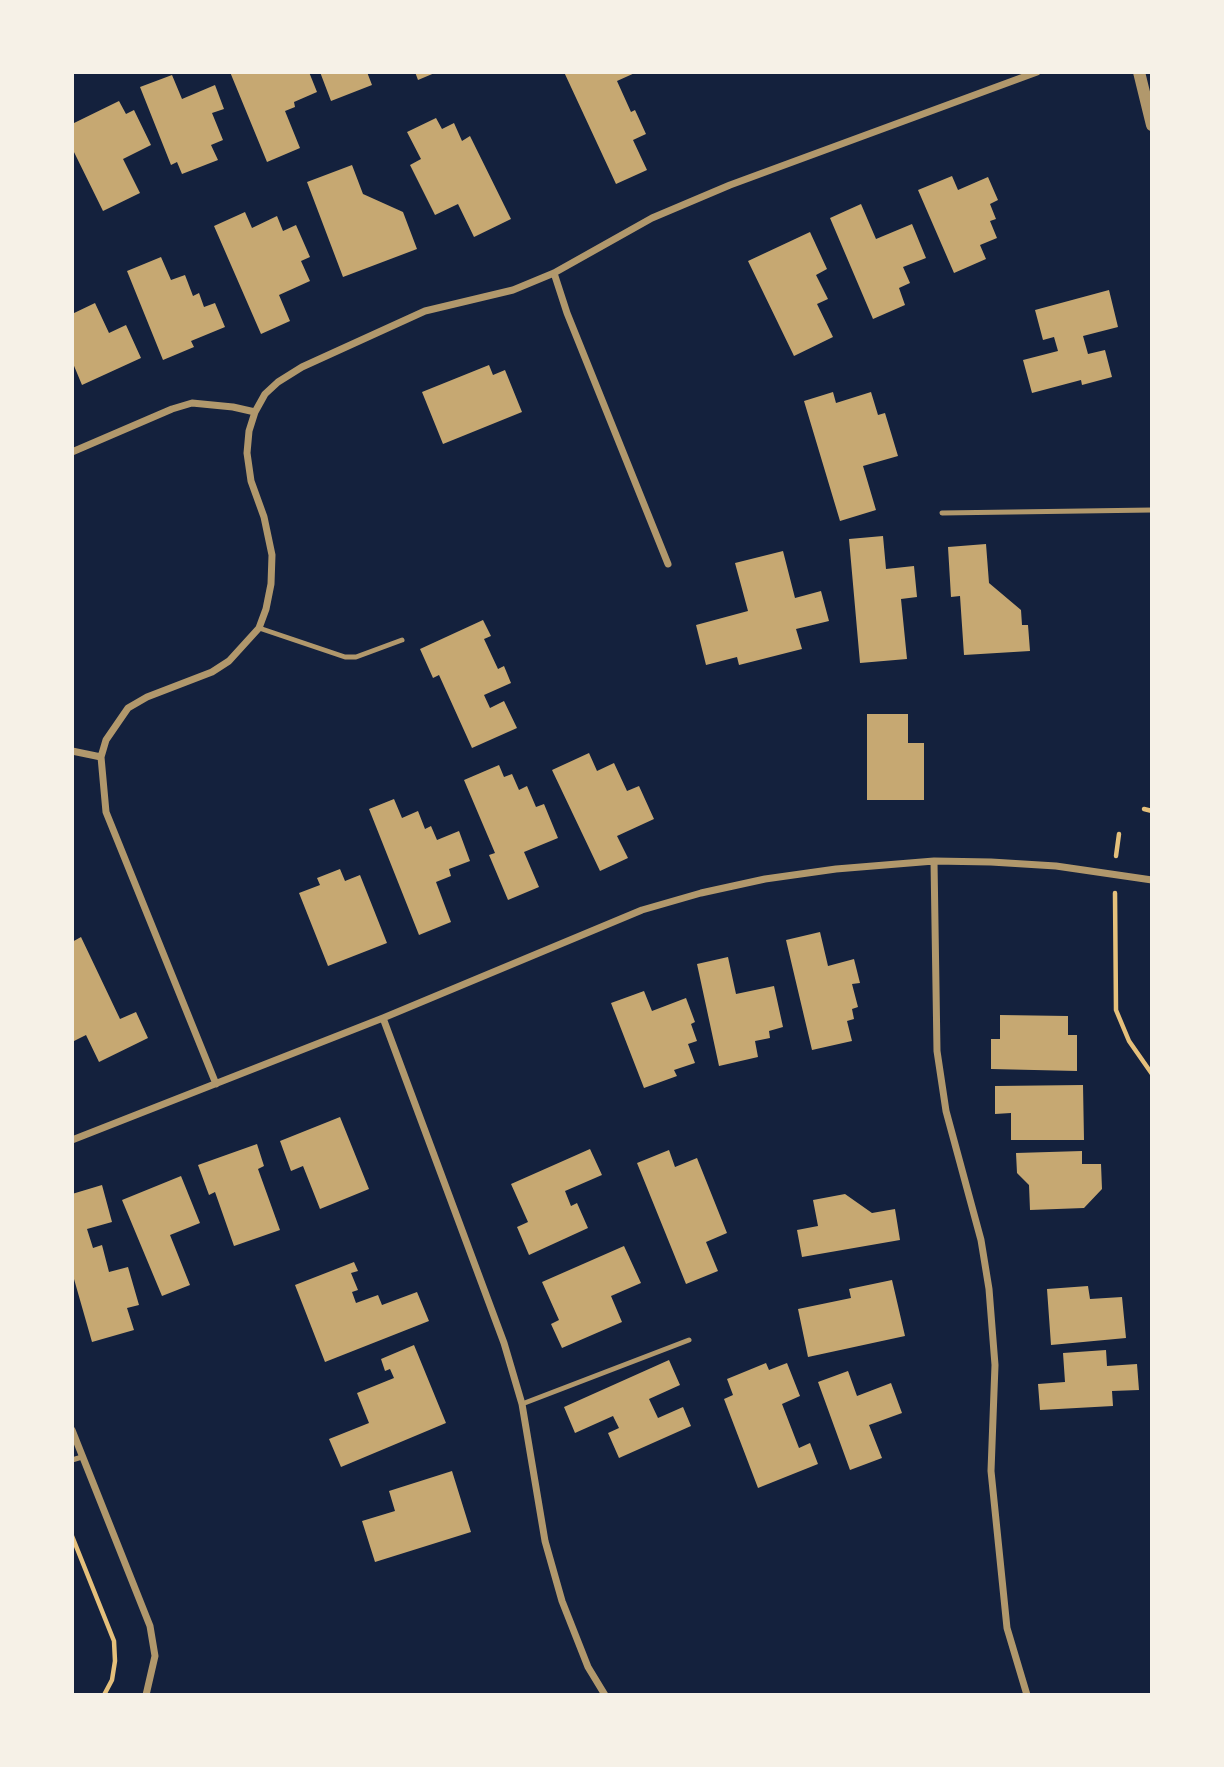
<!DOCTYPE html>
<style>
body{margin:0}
#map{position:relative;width:1224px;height:1767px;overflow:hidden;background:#14213d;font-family:Signika,sans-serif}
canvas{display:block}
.frame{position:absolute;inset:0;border:74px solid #f6f1e7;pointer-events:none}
</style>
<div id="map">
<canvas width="1224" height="1767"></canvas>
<div class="frame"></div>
</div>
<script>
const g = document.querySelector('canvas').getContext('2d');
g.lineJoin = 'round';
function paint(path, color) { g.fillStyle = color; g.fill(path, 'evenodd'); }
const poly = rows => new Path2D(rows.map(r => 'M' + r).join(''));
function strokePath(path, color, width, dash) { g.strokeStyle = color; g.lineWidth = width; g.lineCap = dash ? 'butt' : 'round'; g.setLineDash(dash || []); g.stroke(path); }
paint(poly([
 [230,72,309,72,317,92,294,102,295,107,285,111,300,148,267,162],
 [320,72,367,72,372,85,331,101],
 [415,72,437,72,418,80],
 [564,72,637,72,617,81,631,112,635,110,646,134,633,140,647,170,616,184],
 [172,75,182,99,215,85,224,109,212,113,223,140,211,145,218,160,182,174,177,162,171,165,140,87],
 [119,101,126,114,134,110,151,145,123,159,140,193,103,211,72,148,72,124],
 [436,118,442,129,454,123,462,141,470,136,511,219,474,237,458,204,435,215,410,165,421,159,407,132],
 [352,165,363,194,403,212,417,249,343,277,307,182],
 [952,176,958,190,988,177,998,200,990,204,996,219,990,221,997,238,980,245,986,259,954,273,918,190],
 [861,204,876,239,912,224,926,258,903,267,910,283,899,288,905,305,873,319,830,218],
 [245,212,252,228,277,216,283,231,296,225,310,257,301,261,310,281,279,295,290,321,261,334,214,226],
 [810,232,827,269,816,275,828,299,817,304,833,337,794,356,748,261],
 [161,257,171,280,185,275,193,296,199,293,204,307,215,303,225,327,191,341,194,347,163,360,127,271],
 [1109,290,1118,327,1083,336,1088,354,1105,350,1112,377,1082,385,1081,380,1032,393,1023,360,1058,351,1054,337,1043,340,1035,310],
 [95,303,109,333,126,325,141,358,82,385,72,361,72,314],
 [489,365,493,375,505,370,522,412,443,444,422,392],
 [833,392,836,403,871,392,878,415,885,413,898,456,863,466,876,510,840,521,804,401],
 [883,536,886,569,914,566,917,597,901,599,907,659,860,663,849,539],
 [986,544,989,583,1021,610,1022,625,1028,625,1030,651,964,655,960,596,951,597,948,547],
 [783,551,795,598,821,591,829,621,796,629,802,649,739,665,737,657,706,665,696,625,748,611,735,563],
 [483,620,491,636,484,639,498,669,504,666,511,683,484,695,490,708,504,701,517,728,472,748,439,675,433,678,420,649],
 [867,714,908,714,908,743,924,743,924,800,867,800],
 [589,753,597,771,614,763,627,791,639,786,654,819,617,836,628,858,600,871,552,770],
 [499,765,504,777,512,774,519,790,527,786,536,807,544,804,558,838,524,852,539,887,508,900,489,855,495,853,464,780],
 [394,799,402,818,418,811,425,829,431,826,437,840,459,831,470,861,449,869,451,876,436,882,451,922,419,935,369,809],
 [340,869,345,881,360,875,387,943,328,966,299,893,320,885,317,878],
 [820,932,828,966,854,959,860,983,852,984,858,1007,852,1009,854,1019,847,1021,852,1041,812,1050,786,940],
 [81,937,120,1019,136,1012,148,1038,99,1062,86,1035,72,1042,72,942],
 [728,957,736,994,774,986,783,1027,769,1031,770,1038,755,1041,758,1057,719,1066,697,964],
 [644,991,652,1011,686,998,695,1022,691,1024,697,1041,688,1044,695,1063,674,1070,677,1076,644,1088,611,1003],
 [1000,1015,1068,1016,1068,1035,1077,1035,1077,1071,991,1069,991,1039,1000,1039],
 [1083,1085,1084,1140,1011,1140,1011,1113,995,1114,995,1086],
 [340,1117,369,1189,320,1209,303,1166,291,1171,280,1141],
 [257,1144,264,1166,258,1169,280,1230,234,1246,215,1192,209,1195,198,1165],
 [590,1149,602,1175,565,1191,571,1206,577,1203,588,1228,529,1255,517,1227,528,1222,511,1184],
 [669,1150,675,1167,697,1158,727,1233,706,1242,718,1271,686,1284,637,1163],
 [1082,1151,1082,1164,1101,1164,1102,1189,1084,1208,1030,1210,1029,1185,1017,1173,1016,1153],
 [181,1176,200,1223,170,1235,190,1285,162,1296,122,1200],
 [102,1185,112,1222,87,1229,93,1248,102,1245,109,1272,128,1267,139,1305,127,1308,134,1330,92,1342,72,1272,72,1194],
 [845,1194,872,1213,895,1209,900,1240,802,1257,797,1230,818,1226,813,1200],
 [624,1246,641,1283,611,1296,622,1322,562,1348,551,1324,559,1320,542,1282],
 [354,1262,358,1271,351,1273,358,1290,352,1292,356,1303,378,1295,382,1305,417,1292,429,1321,325,1362,295,1285],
 [892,1280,905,1336,808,1357,798,1309,851,1298,849,1289],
 [1088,1286,1090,1299,1122,1297,1126,1338,1051,1345,1047,1289],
 [414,1345,446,1423,341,1467,329,1439,369,1423,357,1393,394,1378,390,1369,385,1371,381,1359],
 [1106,1350,1107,1366,1137,1364,1139,1390,1112,1391,1113,1406,1040,1410,1038,1384,1065,1382,1063,1353],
 [669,1360,680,1385,649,1399,658,1418,683,1407,691,1426,619,1458,608,1433,619,1428,613,1416,575,1433,564,1407],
 [766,1363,769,1370,787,1363,800,1396,782,1404,799,1448,810,1443,818,1464,758,1488,724,1399,733,1395,727,1379],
 [848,1371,857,1396,891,1383,902,1413,869,1425,882,1458,850,1470,818,1382],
 [452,1471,471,1532,375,1562,362,1521,395,1511,389,1491]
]), '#c6a872');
strokePath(poly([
 [1144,809,1152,811],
 [1116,856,1119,834],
 [1115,893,1116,1010,1129,1041,1152,1074],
 [72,1536,114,1641,115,1661,112,1680,104,1695]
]), '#e5c07b', 4.5);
strokePath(poly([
 [942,513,1152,510],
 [259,628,345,657,356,657,402,640],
 [522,1404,689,1340],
 [72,1460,82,1457]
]), '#b1986c', 5);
strokePath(poly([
 [554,273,567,313,668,564],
 [72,452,172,409,192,403,233,407,255,412],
 [72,751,101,757],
 [934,861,937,1051,946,1111,981,1240,989,1289,995,1365,991,1471,1007,1628,1027,1695],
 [383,1018,504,1343,522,1404,545,1541,562,1601,588,1667,605,1695],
 [216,1084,106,812,101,757,106,740,128,708,147,697,212,672,229,661,259,628,266,609,271,584,272,555,264,517,251,481,247,453,249,431,255,412,265,394,278,382,302,367,425,311,513,290,554,273,652,218,730,185,1037,72],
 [72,1140,383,1018,642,910,701,893,765,879,836,869,934,861,991,862,1056,866,1152,880],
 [72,1430,150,1626,155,1656,146,1695]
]), '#b1986c', 7);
strokePath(poly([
 [1139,72,1152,125]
]), '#b1986c', 12);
</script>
